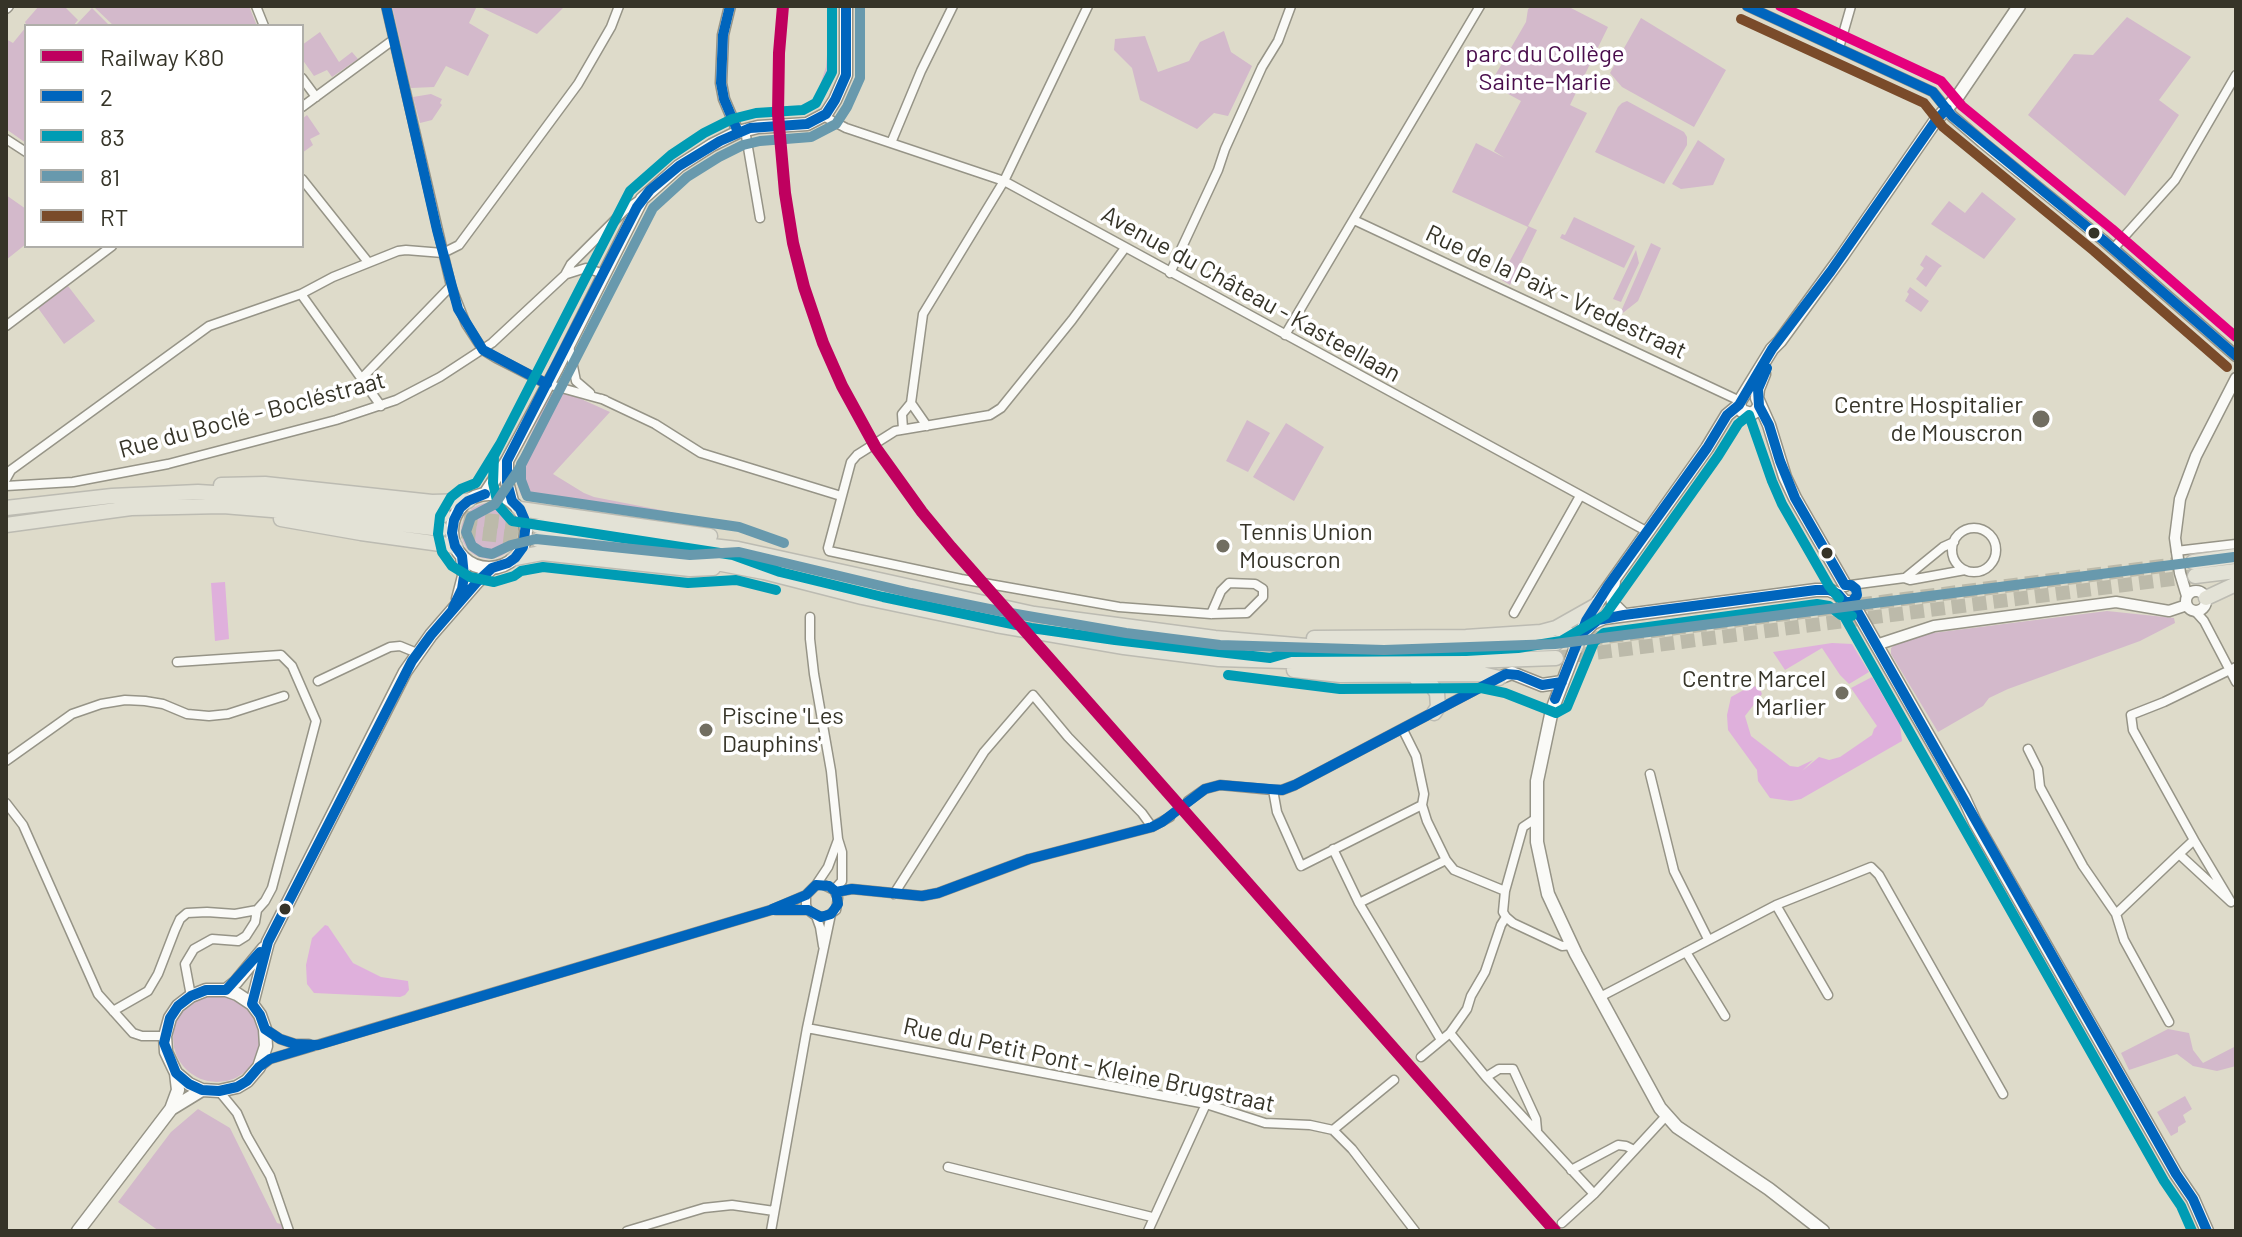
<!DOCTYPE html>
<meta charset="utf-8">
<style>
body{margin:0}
#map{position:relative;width:2242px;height:1237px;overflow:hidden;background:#dedbca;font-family:Barlow,sans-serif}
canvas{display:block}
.frame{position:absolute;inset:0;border:8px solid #363428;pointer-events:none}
.legend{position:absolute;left:24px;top:24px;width:280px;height:224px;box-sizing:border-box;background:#fff;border:2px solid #afaea9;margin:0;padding:10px 14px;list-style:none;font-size:24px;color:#363428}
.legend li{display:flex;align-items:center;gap:16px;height:40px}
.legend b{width:40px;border:2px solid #afaea9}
</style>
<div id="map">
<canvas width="2242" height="1237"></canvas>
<div class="frame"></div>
<ul class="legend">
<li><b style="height:10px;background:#bf005f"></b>Railway K80</li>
<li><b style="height:10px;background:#0065bd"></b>2</li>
<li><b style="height:10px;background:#009cb4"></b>83</li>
<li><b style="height:10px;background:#6899ad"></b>81</li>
<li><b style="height:10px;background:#7a4b2a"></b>RT</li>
</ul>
</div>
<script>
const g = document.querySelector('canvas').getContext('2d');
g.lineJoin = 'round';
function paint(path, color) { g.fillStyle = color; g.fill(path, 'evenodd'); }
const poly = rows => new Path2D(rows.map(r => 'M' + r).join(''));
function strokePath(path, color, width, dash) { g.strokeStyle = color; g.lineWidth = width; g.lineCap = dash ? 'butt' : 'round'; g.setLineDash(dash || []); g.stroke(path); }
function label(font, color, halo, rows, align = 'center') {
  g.font = font + ' Barlow,sans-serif'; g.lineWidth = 7; g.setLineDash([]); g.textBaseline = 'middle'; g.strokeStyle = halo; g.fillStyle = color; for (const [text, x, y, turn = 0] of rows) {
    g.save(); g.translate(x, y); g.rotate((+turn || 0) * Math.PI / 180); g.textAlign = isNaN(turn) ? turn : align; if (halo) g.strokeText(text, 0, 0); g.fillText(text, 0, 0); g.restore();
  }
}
paint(poly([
 [39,6,64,6,78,20,73,26,27,26,25,22],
 [93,6,249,6,257,26,114,26],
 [392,6,477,6,469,23,489,35,468,76,446,66,434,87,411,88],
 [478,6,565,6,537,34],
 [831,6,833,66,831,78,820,100,813,106,826,67],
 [1533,6,1567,6,1608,27,1570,105,1587,113,1528,226,1537,230,1510,285,1500,279,1528,227,1452,192,1476,143,1505,158,1494,151,1521,101,1490,84,1526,22,1528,9],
 [92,8,110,26,75,26],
 [2127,17,2191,57,2159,100,2179,115,2125,196,2028,115,2074,54,2093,55],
 [1641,18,1726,70,1694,127,1622,87,1610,73],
 [26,27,26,143,6,129,6,48,8,45,6,39,13,43],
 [1224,31,1231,52,1252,66,1228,116,1214,113,1197,129,1140,100,1132,68,1114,50,1115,39,1145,36,1158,72,1189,61,1200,42],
 [320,32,339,62,352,52,358,59,332,77,327,70,314,76,302,59,302,45],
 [431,94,442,99,440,103,442,105,432,120,420,123,413,97],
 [1627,101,1684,132,1687,137,1687,145,1664,184,1595,152,1618,107,1622,103],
 [307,115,320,134,310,139,313,145,302,153,302,119],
 [1698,140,1725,159,1713,185,1681,189,1672,184],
 [1982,192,2016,219,1984,259,1931,224,1949,201,1965,213],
 [6,195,26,209,26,244,6,260],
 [1574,217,1635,246,1624,268,1560,238,1562,234,1565,235],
 [1651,243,1661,248,1658,255,1638,301,1619,316],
 [1636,250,1639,263,1621,302,1613,299],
 [1926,255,1942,266,1939,268,1926,287,1916,279,1924,268,1920,265],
 [68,286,95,321,64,344,38,308],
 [1910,287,1929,301,1921,312,1905,301,1909,294,1907,292],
 [550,394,570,394,610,412,553,474,584,493,594,497,722,522,716,526,528,501,521,495,513,472],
 [1247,420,1270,433,1248,472,1226,461],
 [1286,423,1324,447,1294,501,1253,477],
 '461 531a28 28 0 1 1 56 0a28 28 0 1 1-56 0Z',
 [2107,611,2174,618,2175,623,2140,641,2008,689,1989,698,1983,706,1938,732,1891,654,1891,648,1897,643,1917,635],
 '173 1038a44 44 0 1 1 88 0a44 44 0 1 1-88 0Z',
 [2168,1029,2189,1033,2193,1050,2203,1063,2236,1046,2236,1066,2217,1071,2193,1066,2177,1054,2129,1070,2121,1053],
 [2185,1096,2192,1109,2183,1115,2186,1122,2178,1127,2178,1132,2171,1136,2157,1112],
 [198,1109,230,1128,277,1223,288,1226,288,1231,159,1231,118,1202,171,1132]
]), '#d3b9cb');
paint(poly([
 [225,582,229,639,215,641,211,583],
 [1832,643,1852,644,1869,672,1849,684,1840,675,1822,648,1785,670,1773,652],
 [1872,677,1900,725,1902,741,1801,799,1791,801,1770,798,1758,781,1757,770,1728,730,1727,715,1731,697,1751,686,1759,687,1762,694,1745,716,1751,736,1790,766,1798,767,1813,760,1802,771,1819,757,1829,760,1840,757,1872,735,1874,729,1877,726,1851,688],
 [325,925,328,926,353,963,381,977,408,981,409,990,405,995,400,997,314,993,307,984,306,965,312,938]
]), '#dfb0dc');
strokePath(poly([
 [1170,817,1188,801]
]), '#bcbaaa', 8, [8, 4]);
strokePath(poly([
 [443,515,538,526],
 [441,529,538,540],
 [1567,642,2193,562],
 [1556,658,2195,576]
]), '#bcbaaa', 14, [14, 7]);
const minor = poly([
 [256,6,264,26],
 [386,6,451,286,466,324,483,350,496,358,547,384,605,400],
 [1747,6,1933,92,1947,109],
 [1839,48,1851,6],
 [302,78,316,97],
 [302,107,393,40],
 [823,116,846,128,1004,181,1648,532],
 [745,130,760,218],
 [6,139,26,152],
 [891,143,921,71,953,6],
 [302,179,368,262],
 [1354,220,1740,401],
 [1125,248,1072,320,1001,408,990,415,895,431,857,455,851,462,828,548,829,551,961,579,1119,607,1211,614,1247,613,1263,597,1263,589,1255,584,1229,583,1221,591,1211,614],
 [2113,249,2175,180,2236,75],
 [1170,273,1218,170,1225,149,1262,67,1278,41,1291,6],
 [567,274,586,268,604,274],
 [301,294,381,406],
 [6,326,112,246],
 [1285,335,1480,6],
 [569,346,576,381,590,393],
 [361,379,451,286],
 [602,399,655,424,701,453,841,496],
 [911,403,927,426],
 [903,429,902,414,911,403,923,314,1004,181,1088,6],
 [6,479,11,470,209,326,301,294,333,277,398,251,406,250,443,253,459,245,578,84,611,27,619,6],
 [6,486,73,482,168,464,336,420,396,400,440,377,492,343,565,275,571,264,625,210,638,201],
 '1952 550a22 22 0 1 1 44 0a22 22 0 1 1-44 0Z',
 [2176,551,2236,544],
 [1905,578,1943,547,1954,542],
 [1851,585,1904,578,1910,580,1965,570],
 [2195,611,2204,621,2236,682],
 [1514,613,1580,496],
 [810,617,810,639,814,674,831,771,838,839,842,852,842,881,834,890],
 [177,662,281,655,292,666,316,721,272,888,265,901,257,910,255,922,246,936,238,941,212,939,194,949,185,964,191,996],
 [318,681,390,647,400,646,417,653],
 [1403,730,1416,756,1424,794,1422,805,1427,821,1446,860,1454,870,1505,891],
 [2028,749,2038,769,2040,787,2083,866,2116,914,2124,940,2169,1022],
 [6,761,72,714,101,704,125,700,145,701,163,704,187,714,209,716,228,714,284,696],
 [1650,774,1674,871,1708,939],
 [1273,790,1277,812,1301,866,1422,805],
 [1188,801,1205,789,1220,785,1273,790,1282,790,1295,785,1496,679],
 [6,803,23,825,98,994,133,1033,142,1036,165,1036],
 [1535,819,1523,827,1505,891,1503,912,1506,917,1513,923,1562,946,1572,945],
 [2194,840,2133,730,2131,715,2164,702,2236,667],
 [1333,849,1359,903,1441,1040],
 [816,885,828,867,838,840],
 [836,892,852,889,922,896,938,893,1029,859,1152,827,1170,817],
 [894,894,984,752,1033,695,1068,737,1142,813,1152,827],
 [1359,903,1446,860],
 [1776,905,1828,995],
 [776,910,808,910],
 [2116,914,2179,854,2194,840,2231,902,2179,854],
 [816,916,820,927,823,946],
 [1686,952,1725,1016],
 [1600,997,1776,905,1871,867,1879,875,2003,1094],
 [113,1011,148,991,158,974,175,930,180,919,187,913,207,912,235,914,257,910],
 [807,1028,1206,1104,1265,1123,1310,1125,1333,1130],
 [265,1029,280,1039,295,1044,309,1044],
 [1450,1033,1486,1077,1594,1194],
 [1421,1057,1450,1033,1467,1009,1471,996,1485,972,1501,925,1506,917],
 [261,1066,270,1059,771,910,806,895,816,885,822,884,834,890,838,898,836,910,826,917,816,916,808,910,806,905,806,895],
 [1486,1077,1499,1069,1513,1069,1536,1119,1537,1130],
 [219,1091,237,1113,247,1136,270,1176,289,1231],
 [1333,1130,1352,1149,1415,1231],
 [1333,1130,1394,1080],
 [948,1167,1152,1217],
 [1571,1170,1618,1145,1626,1146,1634,1150],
 [1562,1223,1594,1194,1666,1116],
 [627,1231,704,1208,732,1205,774,1211],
 [771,1231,807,1028,831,914],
 [1148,1231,1206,1104]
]);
const tertiary = poly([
 [730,6,723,35,721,83,724,99,738,132],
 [6,8,8,6],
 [1947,109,1952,116,1982,142,2103,240,2236,356],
 '2186 601a10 10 0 1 1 20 0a10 10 0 1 1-20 0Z',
 [2187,596,2180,573,2175,538,2180,499,2196,456,2236,378],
 [1876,645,1934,626,2116,602,2169,611,2187,605]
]);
const secondary = poly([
 [1764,374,1758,389,1757,398,1769,425,1785,477,1795,498,1845,585],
 [1739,405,1742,411,1751,414,1756,411,1759,406],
 [507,461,507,482,512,501],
 [485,494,507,461,556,370,642,199,679,166,712,145,738,132,758,127,807,124,826,114,835,100,846,75,846,6],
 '452 531a37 37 0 1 1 74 0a37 37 0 1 1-74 0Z',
 [1614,582,1612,593,1613,604,1624,615],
 [458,599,464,576,462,556],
 [1852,602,1964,798,1975,822,2176,1174,2193,1199,2207,1231],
 [1585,631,1593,623,1604,618,1816,590,1829,590,1838,594,1845,602,1852,602],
 [1499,678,1512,673,1542,685,1562,682],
 [226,990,236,982,264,948],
 [252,1004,268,942,405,672,431,635,477,582,492,568],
 [171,1109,202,1090],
 [78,1231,171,1109,178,1090,176,1073,166,1052,165,1036,170,1018,178,1006,191,996,206,990,226,990,237,994,252,1004,260,1015,265,1029,266,1046,259,1067,247,1081,237,1087,219,1091,202,1090,189,1084,176,1073],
 [1823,1231,1769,1189,1677,1127,1660,1108,1576,954,1548,894,1537,842,1537,781,1552,710,1586,621,1595,606,1707,448,1727,415,1739,405,1740,401,1772,349,1780,341,1842,256,1936,120,1958,96,2019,6]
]);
const trunk = poly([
 [221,485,265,484,432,502,468,501],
 [6,508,112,496,198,492,277,497,443,515],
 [520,509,710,536],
 [281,519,361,533,455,546],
 [6,525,131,508,223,506,296,512,441,529],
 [538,526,738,549,1034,614,1215,638,1318,647,1384,650,1556,643],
 [538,540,701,560,764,572,862,597,996,625,1124,647,1219,659,1384,664,1556,658],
 [515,558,542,553,690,569,713,568],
 [2193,562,2236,556],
 [2195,576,2236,571],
 [2206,598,2236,584],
 [1556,628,1567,633,1576,646],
 [1314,638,1466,637,1541,632,1556,628,1595,606],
 [1294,670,1340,675,1482,674,1499,678],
 [1417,679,1424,680,1432,686,1437,693,1438,707,1434,713]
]);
strokePath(minor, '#969487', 11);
strokePath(tertiary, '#969487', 13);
strokePath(secondary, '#969487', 15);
strokePath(trunk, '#bcbbb2', 17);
strokePath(minor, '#fafaf7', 8);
strokePath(tertiary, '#fafaf7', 10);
strokePath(secondary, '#fafaf7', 12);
strokePath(trunk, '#e3e2d6', 14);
strokePath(poly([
 [386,6,437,230,458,309,483,350,547,384],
 [730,6,723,35,721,83,724,99,738,132],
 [1747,6,1933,92,1952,116,2103,240,2236,356],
 [1767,368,1758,389,1759,406,1769,425,1780,461,1795,498,1845,585,1851,585,1856,589,1857,595,1852,602],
 [1852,602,2176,1174,2193,1199,2207,1231],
 [453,608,462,589,464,576,462,556,455,546,452,533,454,520,460,508,468,501,485,494],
 [1579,640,1582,633,1598,620,1624,615,1816,590,1829,590,1838,594,1845,602,1852,602],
 [1555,699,1586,621,1608,586,1707,448,1727,415,1739,405,1772,349,1831,271,1936,120,1947,109],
 [836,892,852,889,922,896,938,893,1029,859,1152,827,1162,822,1205,789,1220,785,1282,790,1295,785,1506,674,1518,675,1542,685,1562,682],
 [772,909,806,895,816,885,829,886,836,892,838,904,831,914,821,917,808,910],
 [808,910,771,910,318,1045,295,1044,280,1039,265,1029,260,1015,252,1004,268,942,412,661,431,635,477,582,492,568,508,563,515,558,523,547,526,523,520,509,512,501,507,482,507,461,637,207,650,190,679,166,720,141,750,128,807,124,826,114,835,100,846,75,846,6],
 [260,952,226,990,206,990,191,996,178,1006,170,1018,164,1043,176,1073,189,1084,202,1090,219,1091,237,1087,247,1081,259,1067,270,1059,313,1046]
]), '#0065bd', 10);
strokePath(poly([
 [832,6,832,72,816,103,803,110,756,113,732,119,704,133,671,155,630,191,494,456,493,483,498,505,512,521,733,555,780,572,883,597,1031,628,1115,640,1270,658,1291,652,1466,651,1518,648,1561,641,1605,615,1718,456,1738,424,1749,415,1772,481,1782,504,1829,586,1839,598],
 [500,444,476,483,461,489,451,497,440,516,438,534,442,552,452,566,470,577,494,582,514,576,521,571,543,567,688,583,736,580,776,590],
 [1840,609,2164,1181,2181,1206,2192,1231],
 [1228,675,1340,689,1481,688,1505,693,1556,713,1567,707,1594,642,1604,633,1817,604,1829,606,1841,615,1852,616]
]), '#009cb4', 10);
strokePath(poly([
 [860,6,860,78,847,107,836,124,811,137,760,141,743,145,719,157,687,177,653,208,519,469,495,504,471,517,466,532,472,546,481,552,492,554,511,545,536,539,690,555,739,552,911,593,999,611,1126,633,1220,645,1384,650,1555,644,2234,557],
 [524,459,521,464,521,480,527,496,739,527,784,543]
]), '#6899ad', 10);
strokePath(poly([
 [1741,19,1924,103,1943,127,2094,251,2227,367]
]), '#7a4b2a', 10);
strokePath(poly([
 [1780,6,1941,81,1962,106,2112,229,2236,337]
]), '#e5007d', 10);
strokePath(poly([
 [783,6,779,53,778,114,785,193,793,243,804,287,823,343,842,386,876,448,922,512,951,547,1555,1231]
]), '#bf005f', 12);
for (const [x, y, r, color] of [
 [2094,233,7,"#363428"],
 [2041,419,10,"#716e61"],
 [1223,546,8,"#716e61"],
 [1827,553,7,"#363428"],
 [1842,693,8,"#716e61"],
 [706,730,8,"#716e61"],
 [285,909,7,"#363428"]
]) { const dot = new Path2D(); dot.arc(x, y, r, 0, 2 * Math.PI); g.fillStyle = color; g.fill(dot); strokePath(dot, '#fff', 3); }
label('24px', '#490d4c', '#fff', [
 ["parc du Collège",1545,54],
 ["Sainte-Marie",1545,82]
]);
label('24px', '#363428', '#fff', [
 ["Rue de la Paix - Vredestraat",1556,292,25],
 ["Avenue du Château - Kasteellaan",1251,294,29],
 ["Rue du Boclé - Bocléstraat",252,415,-15],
 ["Rue du Petit Pont - Kleine Brugstraat",1089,1065,12]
]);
label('24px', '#363428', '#fff', [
 ["Centre Hospitalier",2023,405],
 ["de Mouscron",2023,433],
 ["Tennis Union",1239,532,"left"],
 ["Mouscron",1239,560,"left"],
 ["Centre Marcel",1826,679],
 ["Marlier",1826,707],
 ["Piscine 'Les",722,716,"left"],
 ["Dauphins'",722,744,"left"]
], 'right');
</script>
